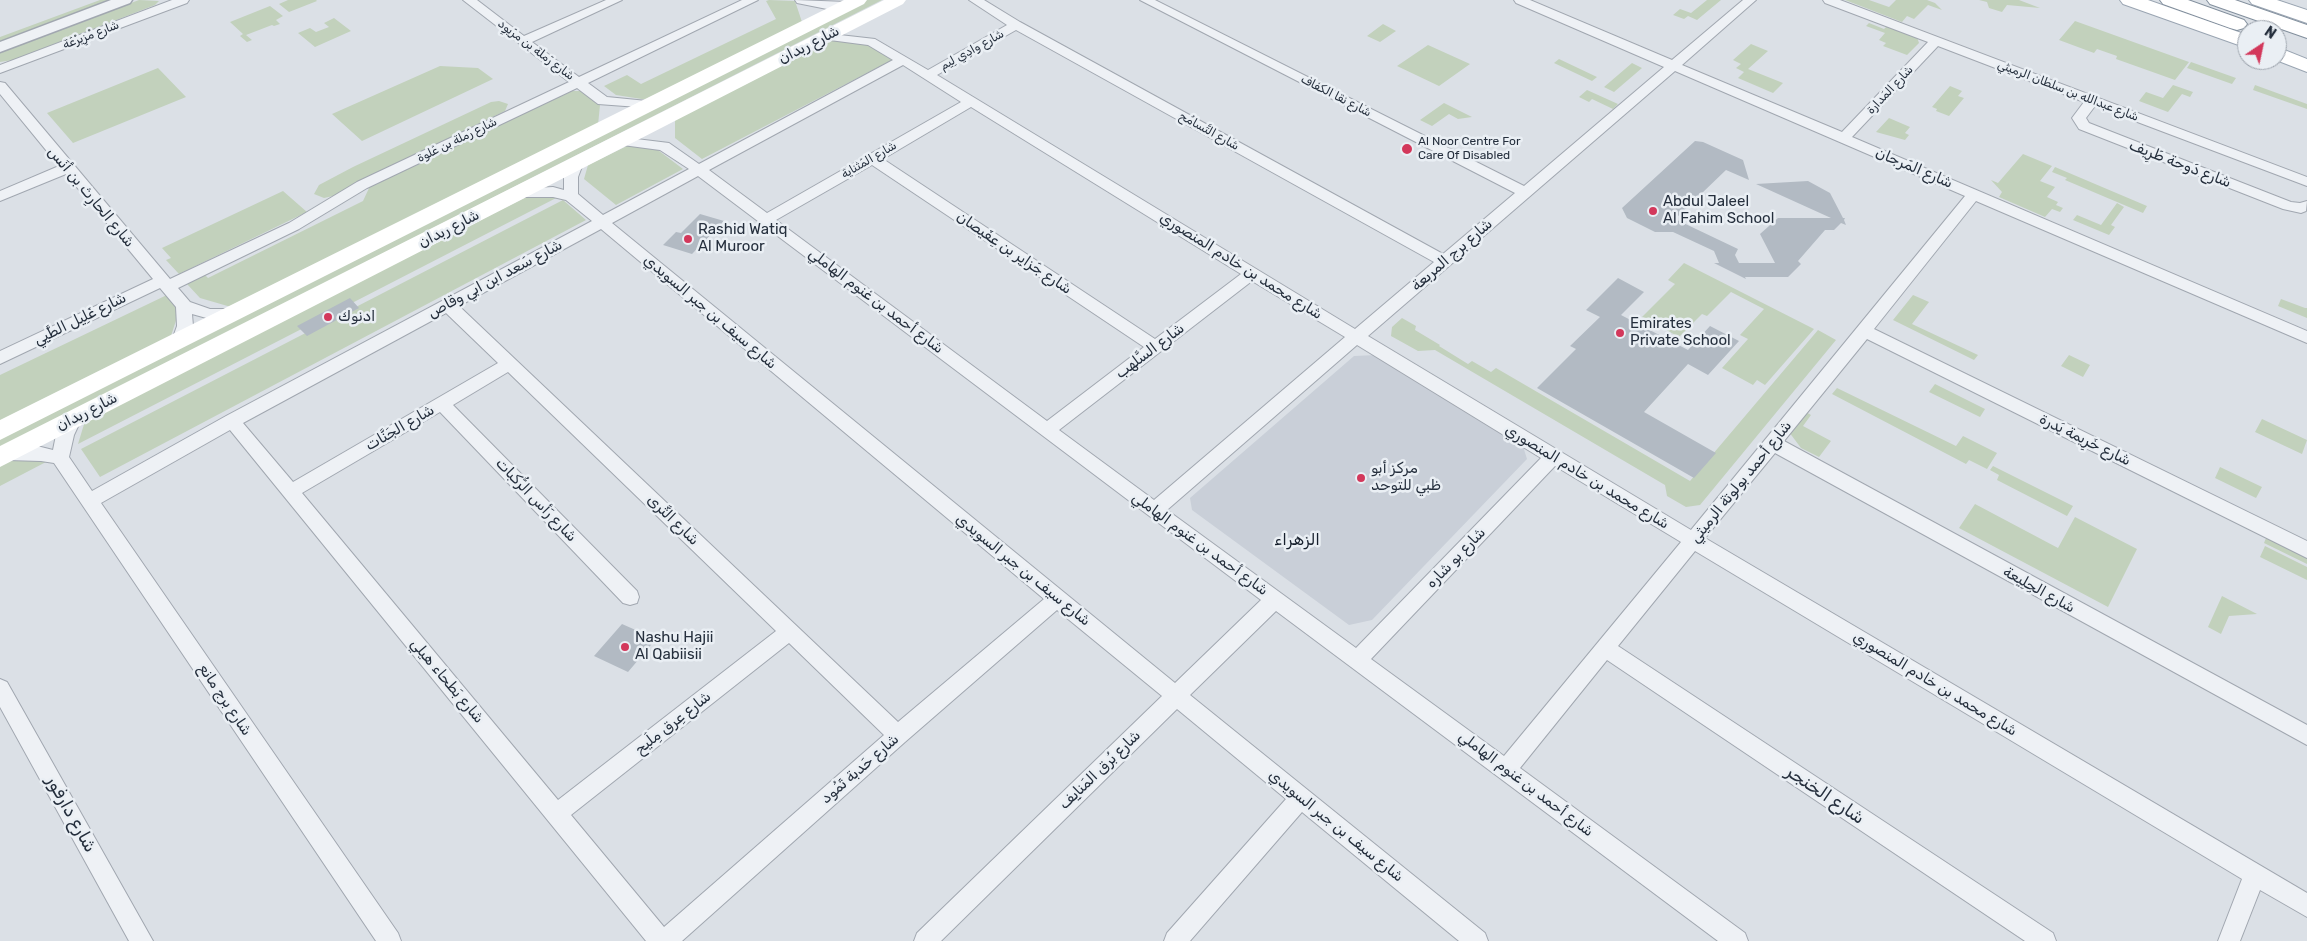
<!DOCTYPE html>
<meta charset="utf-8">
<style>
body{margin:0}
#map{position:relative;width:2307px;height:941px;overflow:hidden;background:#dbe0e6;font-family:Rubik,sans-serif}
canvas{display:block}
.north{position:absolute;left:2237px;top:20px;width:50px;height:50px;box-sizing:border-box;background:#eaeff4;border:1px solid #9ba2ab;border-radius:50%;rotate:34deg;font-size:14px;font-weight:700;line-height:20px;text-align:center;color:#252f3d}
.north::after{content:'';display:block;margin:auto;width:18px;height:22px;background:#d3385b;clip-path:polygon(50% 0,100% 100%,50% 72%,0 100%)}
</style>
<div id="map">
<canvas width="2307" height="941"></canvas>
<div class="north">N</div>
</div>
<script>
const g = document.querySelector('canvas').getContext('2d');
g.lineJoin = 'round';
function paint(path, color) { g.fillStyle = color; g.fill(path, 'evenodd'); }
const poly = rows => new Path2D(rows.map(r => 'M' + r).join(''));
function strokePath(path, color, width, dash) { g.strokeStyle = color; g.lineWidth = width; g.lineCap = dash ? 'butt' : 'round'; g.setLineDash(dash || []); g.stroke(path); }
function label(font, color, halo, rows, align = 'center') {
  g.font = font + ' Rubik,"Noto Sans Arabic",sans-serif'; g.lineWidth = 5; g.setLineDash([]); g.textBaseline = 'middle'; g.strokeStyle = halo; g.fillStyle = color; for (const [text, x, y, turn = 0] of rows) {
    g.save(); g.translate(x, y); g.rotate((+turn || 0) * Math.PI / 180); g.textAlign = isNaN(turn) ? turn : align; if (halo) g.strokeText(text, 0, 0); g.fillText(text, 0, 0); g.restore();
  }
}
paint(poly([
 [1376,355,1522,443,1527,459,1372,620,1349,625,1192,510,1190,498,1354,356]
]), '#c9cfd8');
paint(poly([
 [100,0,115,0,0,43,0,37],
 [139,0,159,1,155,5,13,60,0,62,0,52,2,51],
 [288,0,316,0,317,1,289,12,279,4],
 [769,0,795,1,802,22,648,100,616,95,604,86,627,75,641,84,776,19,766,1],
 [866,0,882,0,0,448,0,436],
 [1707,0,1721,0,1697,20,1688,16,1684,19,1673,15,1680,9,1691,13],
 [1845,0,1869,0,1889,7,1896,0,1927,0,1935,3,1942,10,1928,5,1914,19,1907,16,1902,22],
 [1979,0,2019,0,2040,8,2007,5,2002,12,1989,8,1987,2],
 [270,6,283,16,276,20,280,24,274,26,272,25,246,35,252,40,247,42,240,36,243,34,230,22],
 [334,18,351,31,315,47,298,33,310,28,316,32,329,27,324,23],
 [2075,21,2189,62,2175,80,2116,59,2117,56,2097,49,2094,53,2059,40],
 [1869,23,1884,29,1889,24,1917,37,1919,43,1907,55,1883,46,1886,43,1879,40,1885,33,1866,26],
 [1383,24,1396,31,1380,42,1367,36],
 [834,39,865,43,892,60,702,159,675,138,675,120],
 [1751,44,1768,51,1748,69,1783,83,1773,93,1738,78,1744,72,1736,68,1741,64,1733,60],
 [1428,45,1470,64,1439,86,1397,66],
 [1559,59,1597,77,1592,81,1554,63],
 [2191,62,2236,78,2232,84,2187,68],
 [1632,63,1642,68,1614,92,1604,87],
 [440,66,478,68,493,79,362,141,332,114],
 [158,68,186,97,73,143,47,113],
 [2173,85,2193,92,2190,97,2182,94,2168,112,2139,101,2146,92,2163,98],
 [2255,85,2307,104,2307,109,2253,90],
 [1950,86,1962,91,1958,96,1964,98,1949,116,1936,111,1937,109,1932,107],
 [1587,90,1618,104,1613,109,1592,99,1589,102,1579,97],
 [572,91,583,91,600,105,598,125,231,307,200,298,187,284,205,275,208,278,363,201,370,186],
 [499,101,508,104,505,111,333,196,324,198,314,194,319,185,353,167,491,102],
 [1444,103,1472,117,1458,119,1449,114,1432,126,1420,120],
 [1889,118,1910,127,1905,133,1909,135,1905,140,1876,132],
 [633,143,650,144,683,169,616,205,584,179,588,165],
 [2023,154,2052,166,2040,181,2055,187,2047,197,2058,202,2056,205,2063,208,2060,212,2052,209,2045,217,1999,197,2002,192,1991,180,1998,183],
 [2055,167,2147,206,2143,213,2065,180,2067,178,2052,172],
 [283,191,307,212,179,274,166,260,171,258,162,248],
 [536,192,560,196,78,444,85,421],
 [563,200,586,220,100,477,81,449],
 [2117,203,2124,207,2111,225,2115,227,2109,235,2073,220,2077,215,2101,225],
 [1684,263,1814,329,1765,385,1757,380,1753,385,1722,368,1748,339,1740,335,1764,309,1731,292,1707,316,1702,314,1679,337,1642,317,1675,284,1668,280],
 [169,294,180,308,171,336,0,421,0,375],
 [1913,295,1929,302,1912,324,1978,355,1974,360,1893,320],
 [2281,299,2305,308,2307,308,2307,318,2278,306],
 [1402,318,1416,326,1415,330,1440,345,1439,346,1468,364,1472,361,1491,372,1496,368,1690,481,1818,330,1836,340,1700,505,1686,507,1667,496,1665,485,1435,350,1418,351,1391,336,1392,327],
 [2069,355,2090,365,2083,377,2061,366],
 [1935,384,1985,409,1980,417,1929,392],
 [1837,388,1956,446,1963,436,1997,453,1987,469,1969,460,1966,464,1832,394],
 [1806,412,1811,415,1803,426,1831,441,1819,457,1801,448,1789,432],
 [2262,419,2307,440,2302,454,2255,432],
 [15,457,46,462,0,486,0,465],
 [1993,466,2073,506,2067,516,1997,480,1999,475,1990,470],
 [2220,467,2262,487,2256,498,2215,478],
 [1975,504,2058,548,2075,517,2137,549,2108,607,1959,528],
 [2268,533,2307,552,2307,564,2264,543],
 [2265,546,2307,567,2307,580,2260,557],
 [2222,596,2257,614,2229,616,2221,634,2208,627]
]), '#c2d1bc');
paint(poly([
 [1695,141,1703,142,1743,160,1749,180,1726,170,1675,219,1738,249,1735,255,1739,263,1775,263,1760,234,1778,218,1831,218,1756,184,1808,181,1830,193,1843,218,1845,218,1844,220,1846,225,1841,223,1834,230,1825,230,1798,261,1801,264,1788,277,1745,277,1746,279,1714,263,1719,263,1714,251,1673,232,1655,232,1627,218,1622,208],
 [700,214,724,221,692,254,663,245,676,232,681,233],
 [1618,278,1644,292,1621,315,1688,350,1710,326,1739,341,1708,375,1688,364,1644,412,1716,453,1694,478,1537,388,1576,349,1570,346,1600,317,1586,310],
 [350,298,359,308,307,336,297,326],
 [622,624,656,639,628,672,594,656]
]), '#b2bac3');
const minor = poly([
 [172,0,189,0,187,3,0,73,0,65,172,0],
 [463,0,477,0,524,36,606,0,622,0,532,42,579,77,742,0,758,0,588,83,607,97,647,101,652,102,654,105,652,108,598,104,577,88,367,188,299,229,178,288,190,302,210,309,231,309,237,310,239,314,237,318,231,319,210,319,192,314,193,326,186,344,180,346,174,344,172,340,177,326,176,307,160,288,0,364,0,351,153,279,66,174,0,201,0,191,59,166,0,94,0,82,5,83,170,279,289,223,357,182,569,82,463,0],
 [795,0,847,2,853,6,847,10,827,9,797,3,795,0],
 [969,0,984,0,1020,22,1443,254,1515,193,1140,0,1155,0,1524,186,1664,67,1516,3,1514,0,1530,0,1672,60,1743,0,1756,0,1682,65,1842,132,1928,42,1825,3,1823,0,1840,0,2307,177,2307,186,2095,106,2086,118,2089,123,2291,202,2300,203,2307,201,2306,211,2301,213,2283,209,2079,129,2072,118,2084,102,1938,46,1852,137,2307,331,2307,343,1976,201,1874,329,2307,541,2307,558,1867,339,1784,441,2307,725,2307,745,1775,453,1705,538,2307,893,2307,917,2260,890,2240,941,2218,941,2242,879,1695,551,1618,646,2053,933,2056,941,2025,941,1607,660,1520,768,1745,933,1748,941,1718,941,1276,611,1190,695,1485,933,1488,941,1459,941,1302,812,1190,941,1164,941,1167,933,1286,799,1177,709,941,941,914,941,917,933,1162,696,1057,610,905,742,682,941,646,941,230,430,101,503,398,933,401,941,376,941,54,463,41,461,8,460,2,458,0,454,2,448,8,446,41,447,53,450,56,435,67,416,73,414,79,416,81,420,74,435,69,457,92,491,226,416,592,221,566,200,553,197,522,197,515,192,517,189,553,187,564,190,564,177,569,164,571,161,581,161,583,164,578,177,578,194,603,215,689,169,660,150,615,144,613,141,615,138,620,137,669,143,699,164,893,60,868,45,822,39,820,36,822,33,875,39,928,70,1007,25,969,0],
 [1016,30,1434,262,1355,329,937,75,1016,30],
 [903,65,961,102,767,213,709,170,903,65],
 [1675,71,1965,196,1691,530,1368,336,1675,71],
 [971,107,1241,274,1155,339,883,159,971,107],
 [872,165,1144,347,1047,421,776,220,872,165],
 [698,176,1148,515,1261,600,1175,683,612,223,698,176],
 [601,229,1044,599,898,722,459,306,601,229],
 [1252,281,1345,337,1154,500,1059,430,1252,281],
 [446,313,498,363,293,482,243,423,446,313],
 [1357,345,1541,458,1356,648,1167,510,1357,345],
 [508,372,776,631,558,800,302,493,440,412,623,603,630,605,637,603,639,597,637,591,453,405,508,372],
 [1555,466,1681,542,1504,756,1371,659,1555,466],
 [789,643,884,735,664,927,571,815,789,643],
 [0,679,7,682,153,941,129,941,0,707,0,679]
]);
const tertiary = poly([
 [111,0,132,0,130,3,0,52,0,42,111,0]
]);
const primary = poly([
 [2120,0,2148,0,2247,35,2247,48,2123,4,2120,0],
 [2249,0,2277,0,2307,10,2307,23,2252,4,2249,0],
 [2277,47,2307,59,2307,72,2276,60,2277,47]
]);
const trunk = poly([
 [2160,0,2188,0,2244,20,2247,24,2244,28,2237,30,2230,28,2163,4,2160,0],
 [2207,0,2235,0,2307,25,2307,38,2210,4,2207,0]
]);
strokePath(minor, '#a1a7b0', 2);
strokePath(tertiary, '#a1a7b0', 3);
strokePath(primary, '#9aa5b2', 2);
strokePath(trunk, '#828f9d', 2);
paint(minor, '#eef1f5');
paint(tertiary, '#eef1f5');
paint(poly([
 [844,0,867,0,864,4,0,440,0,420,844,0],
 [884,0,906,0,903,4,0,467,0,446,884,0]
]), '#fff');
paint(primary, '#fff');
paint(trunk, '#fff');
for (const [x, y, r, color] of [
 [1407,149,6,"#d3385b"],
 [1653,211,5,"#d3385b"],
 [688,239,5,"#d3385b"],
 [328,317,5,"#d3385b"],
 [1620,333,5,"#d3385b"],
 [1361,478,5,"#d3385b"],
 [625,647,5,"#d3385b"]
]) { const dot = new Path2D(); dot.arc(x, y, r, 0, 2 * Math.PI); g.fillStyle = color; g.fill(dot); strokePath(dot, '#eaeff4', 2); }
label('12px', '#252f3d', '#eaeff4', [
 ["شارع مْزِيرْعَة",91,35,-21],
 ["شارع رَملة بن مرَيوِد",536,50,37],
 ["شارع وادِي لِيم",972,50,-29],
 ["شارع المَدارة",1890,90,-47],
 ["شارع عبدالله بن سلطان الرميثي",2068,91,21],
 ["شارع نقا الكفاف",1336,96,27],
 ["شارع التَّسامُح",1209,131,29],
 ["شارع رَملة بن عَلوة",457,140,-26],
 ["شارع المَثناية",869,160,-30]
]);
label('12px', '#252f3d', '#eaeff4', [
 ["Al Noor Centre For",1418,142],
 ["Care Of Disabled",1418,156]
], 'left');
label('15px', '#252f3d', '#eaeff4', [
 ["شارع ربدان",809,45,-27],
 ["شارع دَوحة طَرِيف",2180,164,21],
 ["شارع المَرجان",1914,168,23],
 ["شارع الحارِث بن أنَس",91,197,50],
 ["شارع ربدان",449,229,-27],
 ["شارع جَزايِر بن عِفَيصان",1014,253,34],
 ["شارع برج المربعة",1452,255,-41],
 ["شارع محمد بن خادم المنصوري",1241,266,32],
 ["شارع سَعد ابن ابي وقاص",495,279,-28],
 ["شارع أحمد بن غنوم الهاملي",876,301,37],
 ["شارع سيف بن جبر السويدي",710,312,40],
 ["شارع غَلِيل الطَّيِي",80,319,-26],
 ["شارع السَّلهب",1150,351,-37],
 ["شارع ربدان",87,412,-27],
 ["شارع الجَنَّات",400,428,-30],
 ["شارع خَرِيمة يَدرة",2085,440,26],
 ["شارع محمد بن خادم المنصوري",1587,477,31],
 ["شارع أحمد بولوتة الرميثي",1741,482,-51],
 ["شارع رَأس الرُّكبات",536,500,46],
 ["شارع الثَّرى",673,520,44],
 ["شارع أحمد بن غنوم الهاملي",1200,544,36],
 ["شارع بو شاره",1456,558,-46],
 ["شارع سيف بن جبر السويدي",1023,570,39],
 ["شارع الجِلِيعة",2039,590,29],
 ["شارع بَطحاء هيلي",447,681,50],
 ["شارع محمد بن خادم المنصوري",1935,684,31],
 ["شارع برج مانع",225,700,56],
 ["شارع عِرق مِلَيح",673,723,-38],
 ["شارع حَدبة ثَمُود",860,769,-41],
 ["شارع بُرق المَنايِف",1100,770,-44],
 ["شارع أحمد بن غنوم الهاملي",1526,784,37],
 ["شارع سيف بن جبر السويدي",1336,826,39]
]);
label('15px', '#252f3d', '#eaeff4', [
 ["Abdul Jaleel",1663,202],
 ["Al Fahim School",1663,219],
 ["Rashid Watiq",698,230],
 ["Al Muroor",698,247],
 ["ادنوك",338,317],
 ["Emirates",1630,324],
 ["Private School",1630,341],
 ["مركز أبو",1371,469],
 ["ظبي للتوحد",1371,486],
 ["Nashu Hajii",635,638],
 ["Al Qabiisii",635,655]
], 'left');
label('16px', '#17202d', '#eaeff4', [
 ["الزهراء",1297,540]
]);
label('18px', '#252f3d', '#eaeff4', [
 ["شارع الخنجر",1825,795,34],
 ["شارع دارفور",71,814,61]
]);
</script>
